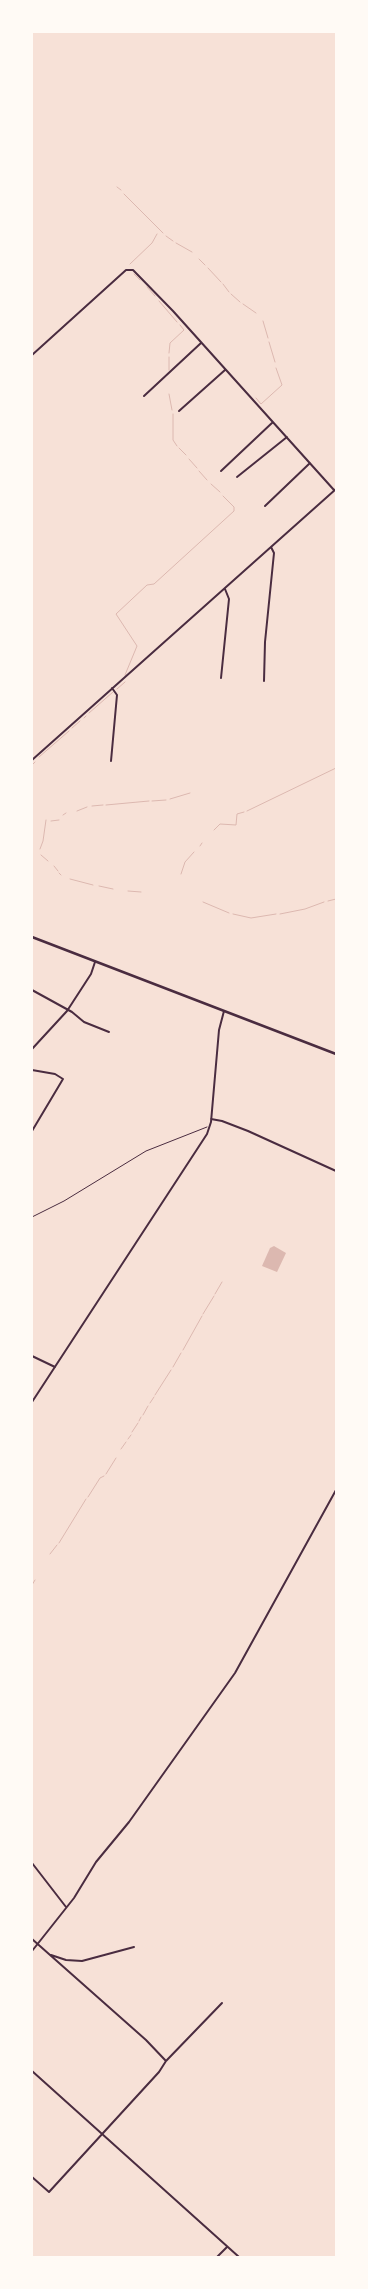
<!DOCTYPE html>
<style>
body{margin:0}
#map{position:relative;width:368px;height:2289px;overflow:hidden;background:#f7e1d7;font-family:"Work Sans",sans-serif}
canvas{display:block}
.frame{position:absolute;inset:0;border:33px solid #fffaf5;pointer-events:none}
</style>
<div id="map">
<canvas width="368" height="2289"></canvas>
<div class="frame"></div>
</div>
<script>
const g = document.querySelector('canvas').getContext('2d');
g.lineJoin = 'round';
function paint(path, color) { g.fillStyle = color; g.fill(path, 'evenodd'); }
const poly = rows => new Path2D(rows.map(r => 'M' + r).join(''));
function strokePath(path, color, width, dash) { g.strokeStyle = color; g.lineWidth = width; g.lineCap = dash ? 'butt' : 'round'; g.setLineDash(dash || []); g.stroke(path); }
paint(poly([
 [274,1246,286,1253,277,1272,262,1266,270,1248]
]), '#dcb8b0');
strokePath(poly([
 [117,187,121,190],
 [124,194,163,233],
 [166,236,173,241],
 [176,243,192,252],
 [199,259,205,265],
 [130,264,152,243,157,234],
 [208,268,221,282],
 [134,274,140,280],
 [223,284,229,292],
 [147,287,155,296],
 [231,294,240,302],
 [159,301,177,322],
 [243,304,256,313],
 [263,321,268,338],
 [269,342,275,362],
 [169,353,170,343,184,330,180,325],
 [169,370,169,357],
 [169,394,172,410],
 [256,398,261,404,282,385,276,368],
 [173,414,173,440,177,446],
 [179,448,186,455],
 [189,459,197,468],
 [199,471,207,480],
 [211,484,220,492],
 [125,675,137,646,116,614,147,585,154,584,234,511,234,507,223,496],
 [117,689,125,682],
 [89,713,113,692],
 [84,718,86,716],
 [72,728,80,721],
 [39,757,69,731],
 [32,765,35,762],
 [170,799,190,793],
 [152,801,166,800],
 [106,805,149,801],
 [92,806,103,805],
 [77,811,87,807],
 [247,811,336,768],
 [63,815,66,813],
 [51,821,59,820],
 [214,830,220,824,236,825,237,814,244,812],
 [200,846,202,843],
 [40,849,43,841,46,820],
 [41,855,48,861],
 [54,866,58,871],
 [59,873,61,875],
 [181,874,185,862,194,852],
 [70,879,93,885],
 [99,886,113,889],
 [128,891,141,892],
 [328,901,336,899],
 [203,902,229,913],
 [233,914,251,918,276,914],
 [280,914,305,909,324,902],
 [215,1294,222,1282],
 [203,1314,214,1296],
 [183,1350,202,1316],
 [173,1367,181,1353],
 [155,1395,171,1370],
 [150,1403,154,1397],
 [143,1415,148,1406],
 [139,1421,141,1417],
 [132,1432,138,1423],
 [128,1439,131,1435],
 [121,1449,126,1442],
 [106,1474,116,1458],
 [88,1497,100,1478,104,1476],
 [59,1543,86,1499],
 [50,1554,57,1545],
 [32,1585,35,1580]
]), '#dcb8b0', 1);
strokePath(poly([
 [32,1217,64,1201,146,1151,207,1127]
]), '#4a2c40', 1);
strokePath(poly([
 [32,355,126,270,133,270,173,311,334,490],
 [144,396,201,343],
 [179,411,225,370],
 [221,471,273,422],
 [237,477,287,437],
 [265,506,310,463],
 [221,678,229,599,225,589],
 [264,681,265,642,274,553,271,547],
 [32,760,336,489],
 [111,761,117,695,112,688],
 [32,990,72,1012,84,1022,109,1032],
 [32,1049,67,1011,91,974,95,962],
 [32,1070,55,1074,63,1079,32,1131],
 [211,1119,222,1121,248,1131,336,1171],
 [32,1356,55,1367],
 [32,1402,207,1134,211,1122,219,1030,224,1011],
 [32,1863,66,1907],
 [32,1939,146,2040,166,2061],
 [32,1951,74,1898,96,1862,129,1822,235,1673,336,1490],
 [51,1955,66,1960,82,1961,134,1947],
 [32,2071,239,2257],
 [32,2177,49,2192,159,2072,166,2061,222,2003],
 [217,2257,227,2247]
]), '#4a2c40', 2);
strokePath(poly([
 [32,937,336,1054]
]), '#4a2c40', 2.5);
</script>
